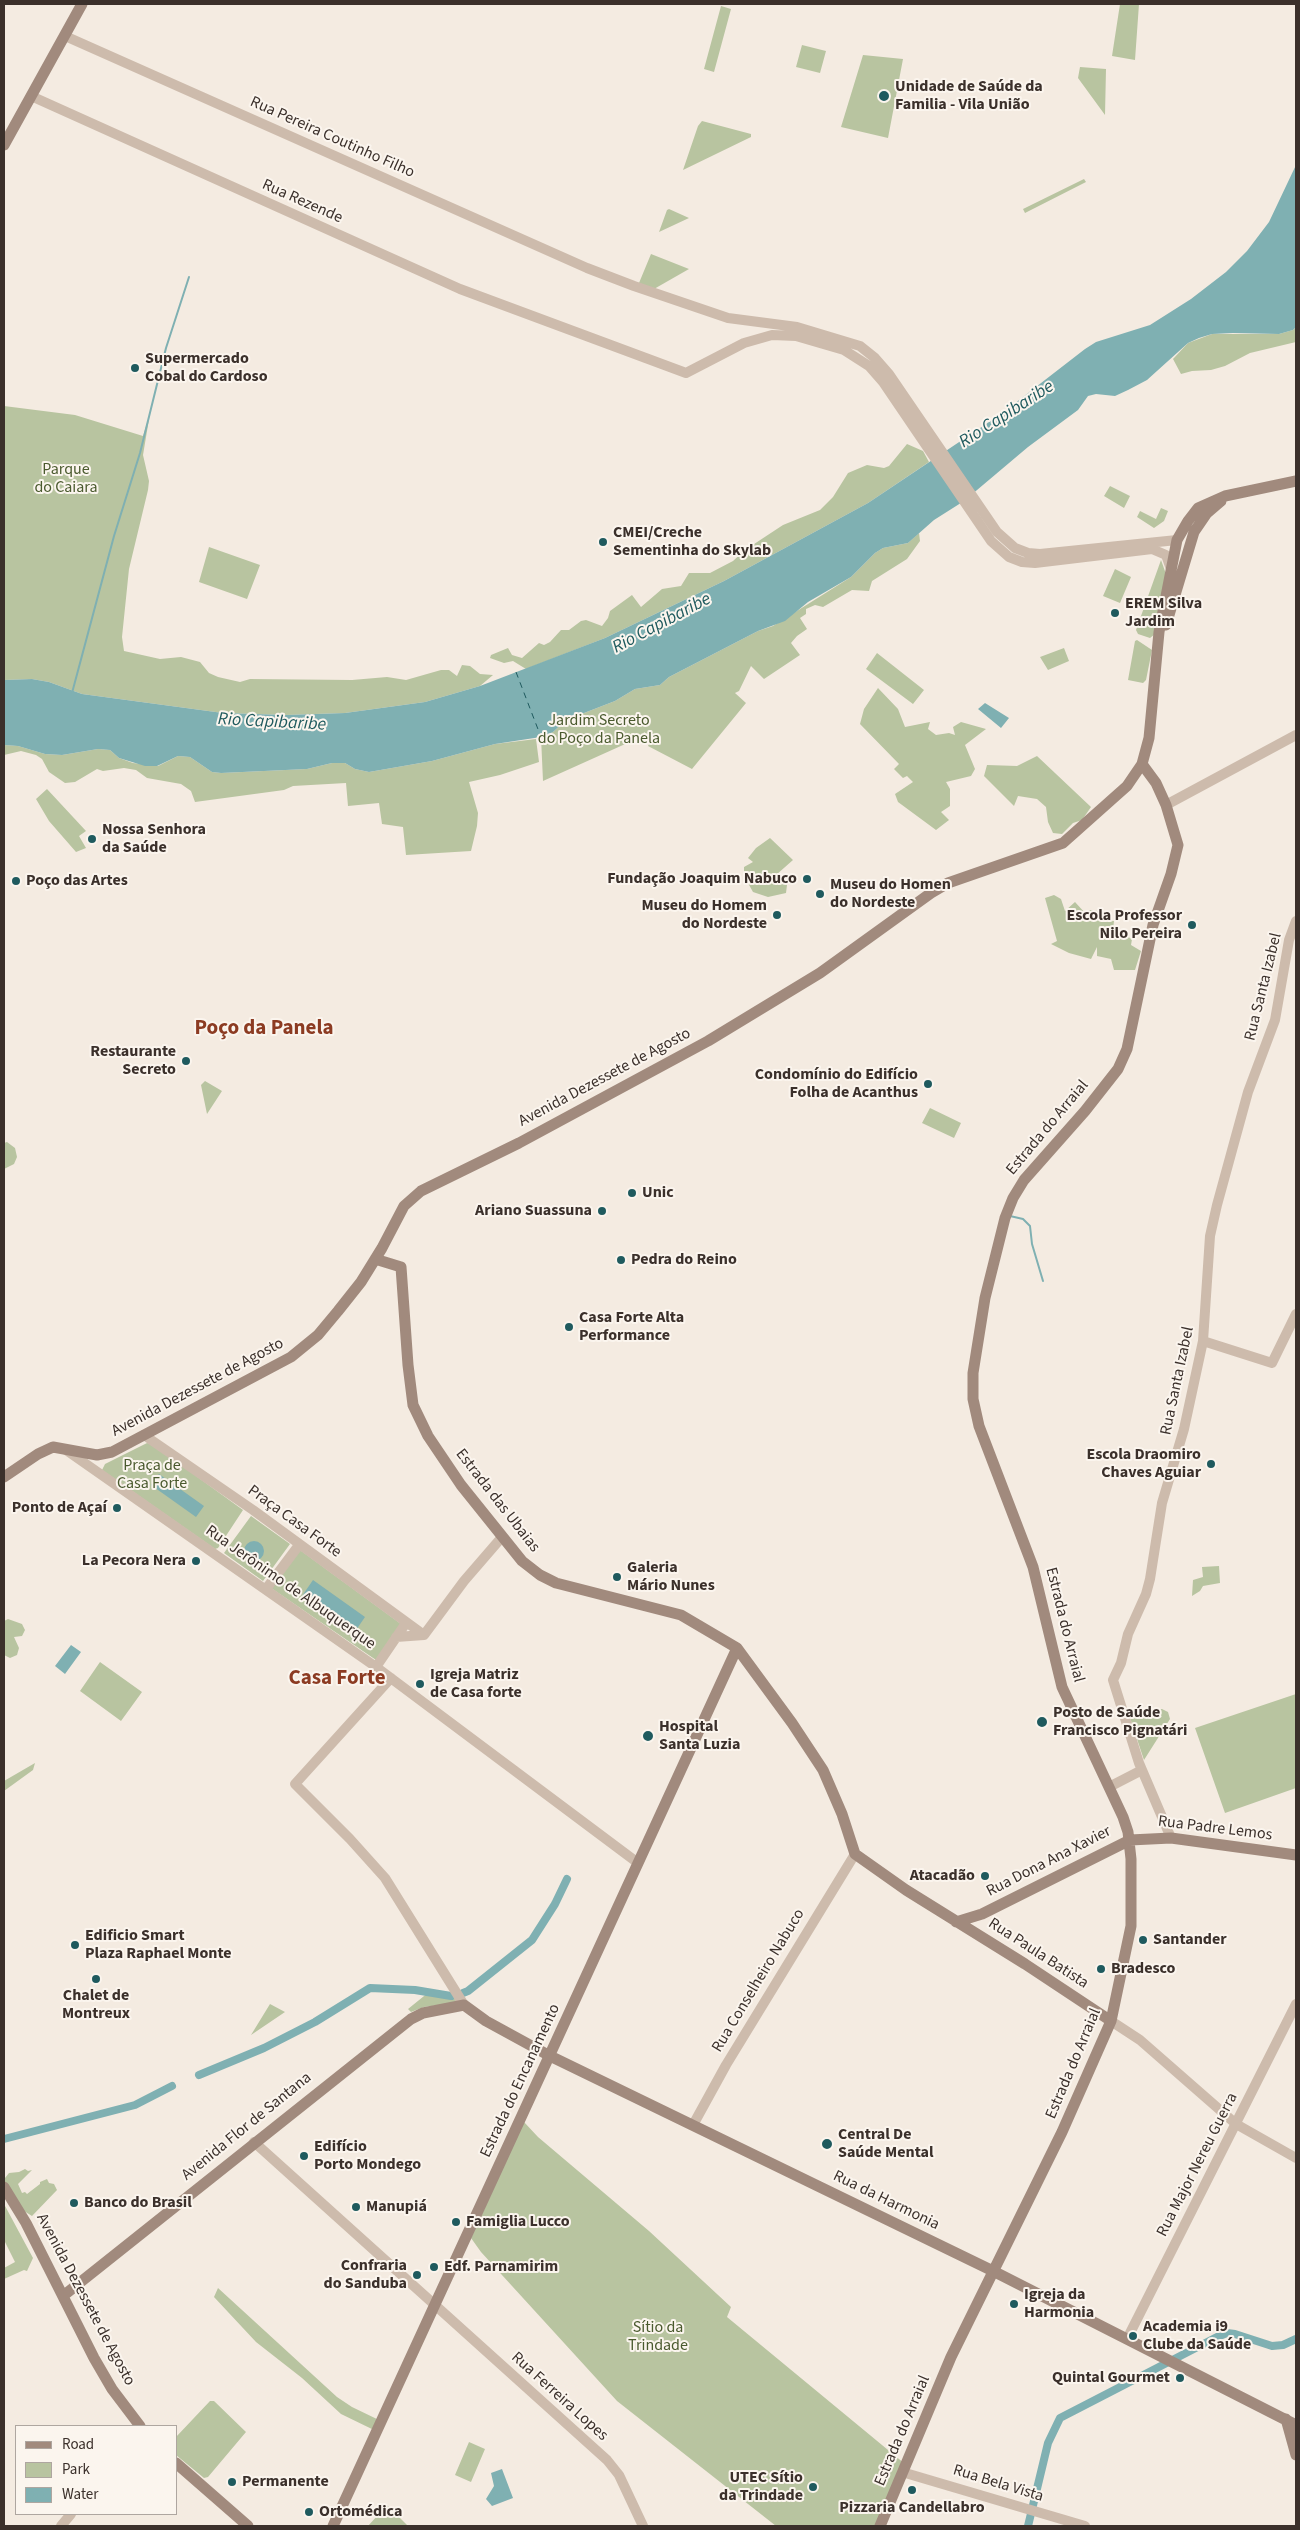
<!DOCTYPE html>
<meta charset="utf-8">
<style>
body{margin:0}
#map{position:relative;width:1300px;height:2530px;overflow:hidden;background:#f4ebe1;font-family:"Source Sans 3",sans-serif}
canvas{display:block}
.frame{position:absolute;inset:0;border:5px solid #3b302b;pointer-events:none}
.legend{position:absolute;left:15px;top:2425px;width:162px;height:90px;box-sizing:border-box;background:#fbf5ee;border:1px solid #aea6a0;margin:0;padding:6px 9px;list-style:none;font-size:15px;color:#3b302b}
.legend li{display:flex;align-items:center;gap:10px;height:25px}
.legend b{width:25px;border:1px solid #aea6a0}
</style>
<div id="map">
<canvas width="1300" height="2530"></canvas>
<div class="frame"></div>
<ul class="legend">
<li><b style="height:6px;background:#a18a7d"></b>Road</li>
<li><b style="height:14px;background:#b8c4a0"></b>Park</li>
<li><b style="height:14px;background:#7fb0b2"></b>Water</li>
</ul>
</div>
<script>
const g = document.querySelector('canvas').getContext('2d');
g.lineJoin = 'round';
function paint(path, color) { g.fillStyle = color; g.fill(path, 'evenodd'); }
const poly = rows => new Path2D(rows.map(r => 'M' + r).join(''));
function strokePath(path, color, width, dash) { g.strokeStyle = color; g.lineWidth = width; g.lineCap = dash ? 'butt' : 'round'; g.setLineDash(dash || []); g.stroke(path); }
function label(font, color, halo, rows, align = 'center') {
  g.font = font + ' "Source Sans 3",sans-serif'; g.lineWidth = 4; g.setLineDash([]); g.textBaseline = 'middle'; g.strokeStyle = halo; g.fillStyle = color; for (const [text, x, y, turn = 0] of rows) {
    g.save(); g.translate(x, y); g.rotate((+turn || 0) * Math.PI / 180); g.textAlign = isNaN(turn) ? turn : align; if (halo) g.strokeText(text, 0, 0); g.fillText(text, 0, 0); g.restore();
  }
}
paint(poly([
 [1120,4,1139,4,1135,60,1112,56],
 [721,6,731,9,714,72,704,69],
 [802,45,826,51,820,73,796,67],
 [863,55,903,59,888,138,841,127],
 [1080,67,1106,69,1105,115,1078,78],
 [702,121,751,134,751,137,683,170,698,126],
 [1084,179,1086,182,1025,213,1023,209],
 [669,209,689,218,659,232,667,210],
 [651,254,689,269,654,289,639,283],
 [1296,327,1296,342,1250,353,1225,366,1211,370,1192,371,1181,374,1173,359,1188,343,1212,334,1279,334,1293,330],
 [4,406,75,415,143,436,150,413,143,455,149,481,148,490,129,569,122,637,124,651,160,659,181,657,200,662,209,673,218,677,240,682,250,679,352,680,387,677,406,680,441,670,449,670,457,676,462,665,470,666,480,674,493,675,480,686,425,702,345,713,286,715,223,713,82,694,49,682,32,679,4,680],
 [907,444,923,451,929,462,868,503,724,581,605,638,526,669,513,661,504,663,490,658,491,655,508,648,512,655,522,658,539,643,544,645,550,642,561,630,569,630,581,621,586,620,602,626,608,618,610,611,632,595,641,607,662,589,681,586,689,573,710,573,733,561,745,550,783,525,820,510,833,497,848,473,867,465,884,468,889,466],
 [1110,486,1130,496,1124,508,1104,496],
 [1161,508,1168,511,1164,521,1154,528,1137,517,1140,511,1156,519],
 [919,533,920,541,907,559,872,581,869,591,852,590,823,607,815,605,806,609,806,614,800,618,807,629,797,636,791,643,800,655,764,679,751,666,739,691,735,693,746,703,692,769,648,746,652,738,644,732,643,736,543,781,541,737,553,732,566,720,615,701,635,689,660,685,669,677,758,631,773,626,851,577,875,553,883,548,908,543],
 [209,547,260,565,247,599,199,582],
 [1161,560,1166,574,1155,634,1150,638,1138,634,1136,630],
 [1115,569,1131,577,1120,603,1103,596],
 [1137,640,1152,650,1146,680,1143,683,1128,680,1135,641],
 [1064,648,1069,661,1048,670,1040,657],
 [877,653,924,690,913,704,866,669],
 [878,688,898,709,905,727,930,722,928,729,936,735,949,733,955,735,953,727,961,722,986,729,965,745,975,769,971,776,946,782,950,789,950,806,941,812,949,820,936,830,898,802,895,794,913,782,907,776,903,778,894,769,899,764,860,724,864,709],
 [536,739,539,762,500,775,469,782,478,813,477,826,471,851,406,855,403,827,382,824,379,803,348,806,346,783,293,786,284,790,195,802,191,791,181,784,147,778,136,770,124,768,103,771,97,769,75,782,65,783,49,772,42,759,36,755,21,751,4,755,4,745,18,746,45,754,62,755,98,749,110,750,119,758,133,763,158,766,178,756,190,757,212,772,221,773,307,769,332,763,345,763,355,769,369,772,432,761,495,744],
 [1037,756,1091,807,1082,820,1073,823,1062,834,1053,833,1048,822,1046,807,1037,799,1018,796,1014,806,984,776,987,765,1017,766],
 [47,789,86,831,79,836,86,848,76,852,49,821,36,799],
 [770,838,793,860,776,875,787,885,786,893,768,897,753,892,744,876,744,867,753,862,748,858,756,848],
 [1054,895,1061,899,1065,911,1075,902,1086,914,1090,910,1099,911,1097,915,1103,916,1103,922,1114,921,1113,929,1132,939,1131,945,1141,951,1135,970,1114,970,1111,959,1097,956,1097,947,1091,959,1069,953,1051,944,1057,941,1045,898],
 [205,1081,222,1091,207,1114,201,1085],
 [930,1108,961,1123,954,1138,922,1123],
 [7,1142,15,1148,17,1157,14,1164,4,1169,4,1143],
 [147,1443,152,1444,243,1510,218,1548,215,1549,102,1470,105,1464],
 [251,1516,290,1544,263,1581,224,1553],
 [300,1550,401,1624,376,1660,271,1588],
 [1219,1566,1220,1583,1203,1586,1200,1591,1192,1596,1193,1580,1203,1577,1202,1567],
 [8,1619,22,1624,25,1630,22,1636,14,1637,19,1648,17,1655,10,1658,4,1655,4,1658,4,1621],
 [100,1662,142,1692,121,1721,80,1691],
 [1296,1694,1296,1788,1225,1813,1195,1728],
 [1162,1709,1168,1712,1170,1719,1144,1760,1128,1712],
 [35,1763,33,1770,4,1791,4,1781],
 [429,1992,453,1996,457,1999,456,2003,424,2007,411,2012,408,2009],
 [270,2004,285,2012,251,2035],
 [524,2122,538,2137,649,2231,731,2307,727,2317,905,2464,880,2526,776,2526,617,2401,481,2252,471,2238],
 [25,2169,28,2171,32,2170,18,2184,22,2193,25,2192,27,2194,40,2184,40,2182,47,2179,49,2183,54,2184,57,2190,32,2216,24,2211,5,2183,5,2178,9,2173,19,2172],
 [4,2204,33,2258,27,2271,24,2270,4,2279,4,2268,15,2262,4,2240],
 [218,2288,337,2397,352,2407,381,2421,376,2431,341,2414,302,2378,256,2342,214,2297],
 [210,2401,214,2401,246,2432,208,2477,204,2478,176,2455,176,2437],
 [469,2442,485,2449,471,2482,455,2475],
 [387,2505,408,2526,368,2526]
]), '#b8c4a0');
paint(poly([
 [1296,165,1296,327,1293,330,1279,334,1233,333,1212,334,1199,338,1188,343,1147,380,1128,390,1115,396,1096,394,1088,396,1078,410,1028,447,964,501,934,520,908,543,883,548,875,553,851,577,808,602,785,621,758,631,669,677,660,685,635,689,615,701,566,720,553,732,541,737,495,744,432,761,369,772,355,769,345,763,332,763,307,769,221,773,212,772,190,757,178,756,157,766,145,766,119,758,110,750,98,749,62,755,45,754,18,746,4,745,4,680,32,679,49,682,82,694,223,713,286,715,345,713,425,702,480,686,605,638,724,581,868,503,1001,414,1085,349,1096,342,1150,325,1191,299,1226,272,1247,251,1269,222],
 [985,703,1009,718,1001,728,978,709],
 [159,1474,204,1506,196,1517,151,1485],
 '244 1551a10 10 0 1 1 20 0a10 10 0 1 1-20 0Z',
 [313,1580,365,1617,354,1633,302,1596],
 [71,1645,81,1652,65,1674,55,1666],
 [502,2469,513,2498,492,2506,486,2499,494,2486,491,2473]
]), '#7fb0b2');
strokePath(poly([
 [72,693,114,536,140,453,166,348,189,277],
 [1010,1216,1023,1219,1030,1226,1032,1244,1043,1281]
]), '#7fb0b2', 2);
strokePath(poly([
 [463,1993,468,1991,532,1940,555,1904,567,1879],
 [199,2075,264,2048,315,2022,370,1988,415,1990,451,1996],
 [4,2139,135,2105,172,2086],
 [1028,2526,1048,2443,1060,2418,1217,2337,1227,2333,1235,2334,1272,2346,1283,2345,1296,2339]
]), '#7fb0b2', 8);
strokePath(poly([
 [516,672,541,737]
]), '#1f5a5e', 1, [6, 5]);
strokePath(poly([
 [65,36,587,268,634,286,728,318,797,327,860,346,875,358,889,374,997,532,1015,548,1028,553,1040,554,1177,540],
 [31,96,460,289,686,373,744,343,772,335,796,336,844,350,869,366,883,382,991,541,1009,557,1022,562,1035,563,1152,549,1166,555,1171,569],
 [1166,805,1296,735],
 [1203,1341,1272,1363,1296,1314],
 [144,1435,253,1510,424,1635],
 [66,1450,376,1667,638,1863],
 [266,1589,299,1545],
 [396,1637,424,1635,464,1581,502,1537],
 [376,1667,406,1623],
 [391,1678,295,1784,350,1839,385,1878,464,2005],
 [1109,1787,1142,1770],
 [1171,1838,1139,1763,1113,1680,1121,1663,1128,1634,1146,1594,1150,1579,1162,1503,1184,1429,1203,1341,1210,1236,1217,1205,1248,1092,1275,1020,1289,940,1296,921],
 [1111,2021,1140,2040,1236,2124,1296,2158],
 [693,2125,726,2065,855,1854],
 [254,2142,607,2460,619,2475,643,2526],
 [1127,2339,1296,2004],
 [902,2472,1085,2526],
 [61,2526,71,2514]
]), '#cdbbac', 10);
strokePath(poly([
 [4,145,82,4],
 [1166,625,1194,532,1207,513,1221,501],
 [375,1259,401,1267],
 [401,1267,408,1365,413,1405,428,1436,461,1485,522,1561,540,1575,556,1583,681,1615,737,1648,792,1723,823,1770,842,1814,855,1854,906,1890,1025,1964,1111,2021],
 [4,1477,38,1454,53,1447,97,1455,112,1452,291,1357,318,1335,338,1311,361,1282,382,1248,404,1206,421,1191,519,1143,708,1041,820,973,931,893,948,883,1063,843,1127,786,1142,764,1149,738,1159,632,1177,540,1188,521,1198,508,1225,496,1296,481],
 [956,1922,982,1914,1130,1840,1171,1838,1296,1855],
 [4,2187,26,2223,94,2358,112,2389,140,2426],
 [63,2296,411,2019,423,2013,464,2005,486,2021,550,2056,993,2271,1296,2425],
 [1286,2419,1296,2455],
 [176,2463,248,2526],
 [333,2526,737,1648],
 [880,2526,951,2357,1062,2132,1111,2021,1131,1926,1131,1859,1128,1832,1123,1817,1062,1687,1033,1567,979,1426,973,1399,973,1373,985,1298,1005,1218,1013,1198,1024,1180,1085,1111,1118,1069,1127,1049,1153,925,1171,874,1178,845,1166,805,1156,783,1142,764]
]), '#a18a7d', 11);
for (const [x, y, r, color] of [
 [884,96,6,"#1f5a5e"],
 [135,368,5,"#1f5a5e"],
 [603,542,5,"#1f5a5e"],
 [1115,613,5,"#1f5a5e"],
 [92,839,5,"#1f5a5e"],
 [807,879,5,"#1f5a5e"],
 [16,881,5,"#1f5a5e"],
 [820,894,5,"#1f5a5e"],
 [777,915,5,"#1f5a5e"],
 [1192,925,5,"#1f5a5e"],
 [186,1061,5,"#1f5a5e"],
 [928,1084,5,"#1f5a5e"],
 [632,1193,5,"#1f5a5e"],
 [602,1211,5,"#1f5a5e"],
 [621,1260,5,"#1f5a5e"],
 [569,1327,5,"#1f5a5e"],
 [1211,1464,5,"#1f5a5e"],
 [117,1508,5,"#1f5a5e"],
 [196,1561,5,"#1f5a5e"],
 [617,1577,5,"#1f5a5e"],
 [420,1684,5,"#1f5a5e"],
 [1042,1722,6,"#1f5a5e"],
 [648,1736,6,"#1f5a5e"],
 [985,1876,5,"#1f5a5e"],
 [1143,1940,5,"#1f5a5e"],
 [75,1945,5,"#1f5a5e"],
 [1101,1969,5,"#1f5a5e"],
 [96,1979,5,"#1f5a5e"],
 [827,2144,6,"#1f5a5e"],
 [304,2156,5,"#1f5a5e"],
 [74,2203,5,"#1f5a5e"],
 [356,2207,5,"#1f5a5e"],
 [456,2222,5,"#1f5a5e"],
 [434,2267,5,"#1f5a5e"],
 [417,2275,5,"#1f5a5e"],
 [1014,2304,5,"#1f5a5e"],
 [1133,2336,5,"#1f5a5e"],
 [1180,2378,5,"#1f5a5e"],
 [232,2482,5,"#1f5a5e"],
 [813,2487,5,"#1f5a5e"],
 [912,2490,5,"#1f5a5e"],
 [309,2512,5,"#1f5a5e"]
]) { const dot = new Path2D(); dot.arc(x, y, r, 0, 2 * Math.PI); g.fillStyle = color; g.fill(dot); strokePath(dot, '#fbf5ee', 2); }
label('bold 16px', '#3b302b', '#fbf5ee', [
 ["Unidade de Saúde da",895,87],
 ["Familia - Vila União",895,105],
 ["Supermercado",145,359],
 ["Cobal do Cardoso",145,377],
 ["CMEI/Creche",613,533],
 ["Sementinha do Skylab",613,551],
 ["EREM Silva",1125,604],
 ["Jardim",1125,622],
 ["Nossa Senhora",102,830],
 ["da Saúde",102,848],
 ["Fundação Joaquim Nabuco",797,879,"right"],
 ["Poço das Artes",26,881],
 ["Museu do Homen",830,885],
 ["do Nordeste",830,903],
 ["Museu do Homem",767,906,"right"],
 ["do Nordeste",767,924,"right"],
 ["Escola Professor",1182,916,"right"],
 ["Nilo Pereira",1182,934,"right"],
 ["Restaurante",176,1052,"right"],
 ["Secreto",176,1070,"right"],
 ["Condomínio do Edifício",918,1075,"right"],
 ["Folha de Acanthus",918,1093,"right"],
 ["Unic",642,1193],
 ["Ariano Suassuna",592,1211,"right"],
 ["Pedra do Reino",631,1260],
 ["Casa Forte Alta",579,1318],
 ["Performance",579,1336],
 ["Escola Draomiro",1201,1455,"right"],
 ["Chaves Aguiar",1201,1473,"right"],
 ["Ponto de Açaí",107,1508,"right"],
 ["La Pecora Nera",186,1561,"right"],
 ["Galeria",627,1568],
 ["Mário Nunes",627,1586],
 ["Igreja Matriz",430,1675],
 ["de Casa forte",430,1693],
 ["Posto de Saúde",1053,1713],
 ["Francisco Pignatári",1053,1731],
 ["Hospital",659,1727],
 ["Santa Luzia",659,1745],
 ["Atacadão",975,1876,"right"],
 ["Edificio Smart",85,1936],
 ["Plaza Raphael Monte",85,1954],
 ["Santander",1153,1940],
 ["Bradesco",1111,1969],
 ["Chalet de",96,1996,"center"],
 ["Montreux",96,2014,"center"],
 ["Central De",838,2135],
 ["Saúde Mental",838,2153],
 ["Edifício",314,2147],
 ["Porto Mondego",314,2165],
 ["Banco do Brasil",84,2203],
 ["Manupiá",366,2207],
 ["Famiglia Lucco",466,2222],
 ["Confraria",407,2266,"right"],
 ["do Sanduba",407,2284,"right"],
 ["Edf. Parnamirim",444,2267],
 ["Igreja da",1024,2295],
 ["Harmonia",1024,2313],
 ["Academia i9",1143,2327],
 ["Clube da Saúde",1143,2345],
 ["Quintal Gourmet",1170,2378,"right"],
 ["UTEC Sítio",803,2478,"right"],
 ["da Trindade",803,2496,"right"],
 ["Permanente",242,2482],
 ["Pizzaria Candellabro",912,2508,"center"],
 ["Ortomédica",319,2512]
], 'left');
label('16px', '#3b302b', '#fbf5ee', [
 ["Rua Pereira Coutinho Filho",332,138,24],
 ["Rua Rezende",302,202,24],
 ["Rua Santa Izabel",1264,987,-76],
 ["Avenida Dezessete de Agosto",605,1078,-28],
 ["Estrada do Arraial",1048,1128,-50],
 ["Rua Santa Izabel",1178,1381,-78],
 ["Avenida Dezessete de Agosto",198,1388,-28],
 ["Estrada das Ubaias",497,1501,52],
 ["Praça Casa Forte",294,1522,36],
 ["Rua Jerônimo de Albuquerque",290,1588,35],
 ["Estrada do Arraial",1064,1625,76],
 ["Rua Padre Lemos",1215,1829,7],
 ["Rua Dona Ana Xavier",1049,1862,-27],
 ["Rua Paula Batista",1038,1954,33],
 ["Rua Conselheiro Nabuco",759,1981,-59],
 ["Estrada do Arraial",1074,2064,-67],
 ["Estrada do Encanamento",521,2081,-65],
 ["Avenida Flor de Santana",247,2127,-39],
 ["Rua Major Nereu Guerra",1198,2165,-63],
 ["Rua da Harmonia",886,2201,26],
 ["Avenida Dezessete de Agosto",85,2300,62],
 ["Rua Ferreira Lopes",559,2397,42],
 ["Estrada do Arraial",903,2431,-67],
 ["Rua Bela Vista",998,2484,17]
]);
label('16px', '#4a5a2e', '#fbf5ee', [
 ["Parque",66,470],
 ["do Caiara",66,488],
 ["Jardim Secreto",599,721],
 ["do Poço da Panela",599,739],
 ["Praça de",152,1466],
 ["Casa Forte",152,1484],
 ["Sítio da",658,2328],
 ["Trindade",658,2346]
]);
label('italic 18px', '#1f5a5e', '#fbf5ee', [
 ["Rio Capibaribe",1007,415,-33],
 ["Rio Capibaribe",662,624,-28],
 ["Rio Capibaribe",272,723,3]
]);
label('bold 21px', '#8c3b22', '#fbf5ee', [
 ["Poço da Panela",264,1029],
 ["Casa Forte",337,1679]
]);
</script>
